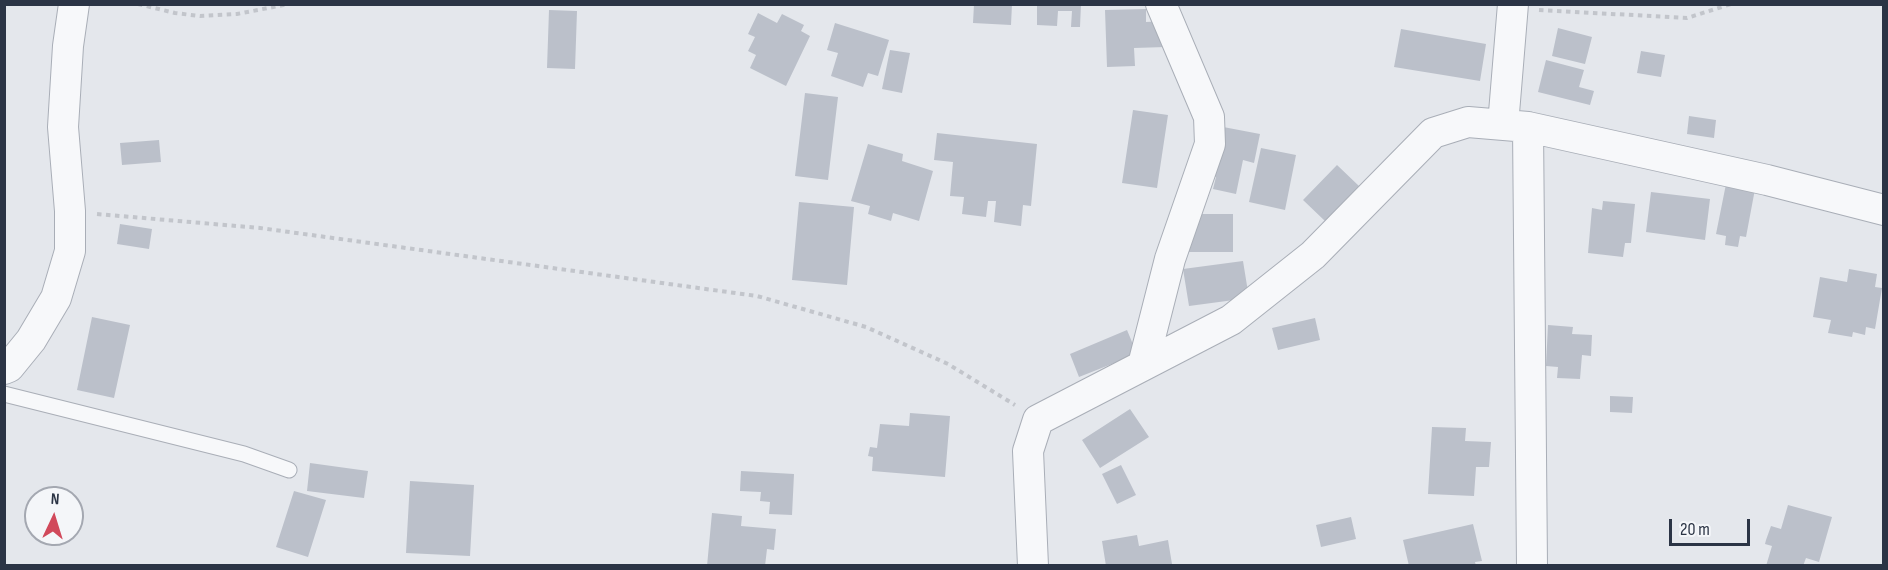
<!DOCTYPE html>
<style>
body{margin:0}
#map{position:relative;width:1888px;height:570px;overflow:hidden;background:#e4e7ec;font-family:"Sofia Sans Condensed",sans-serif}
canvas{display:block}
.frame{position:absolute;inset:0;border:6px solid #2b3445;pointer-events:none}
.north{position:absolute;left:24px;top:486px;width:60px;height:60px;box-sizing:border-box;background:#f4f6f9;border:2px solid #a4a8b1;border-radius:50%;rotate:4deg;font-size:16px;font-weight:700;line-height:24px;text-align:center;color:#2b3445}
.north::after{content:'';display:block;margin:auto;width:21px;height:27px;background:#d1495b;clip-path:polygon(50% 0,100% 100%,50% 72%,0 100%)}
.scale{position:absolute;left:1669px;top:519px;width:81px;height:27px;box-sizing:border-box;border:3px solid #2b3445;border-top:0;padding-left:8px;font-size:18px;line-height:21px;white-space:nowrap;color:#2b3445;-webkit-text-stroke:4px #f4f6f9;paint-order:stroke}
</style>
<div id="map">
<canvas width="1888" height="570"></canvas>
<div class="frame"></div>
<div class="north">N</div>
<div class="scale">20 m</div>
</div>
<script>
const g = document.querySelector('canvas').getContext('2d');
g.lineJoin = 'round';
function paint(path, color) { g.fillStyle = color; g.fill(path, 'evenodd'); }
const poly = rows => new Path2D(rows.map(r => 'M' + r).join(''));
function strokePath(path, color, width, dash) { g.strokeStyle = color; g.lineWidth = width; g.lineCap = dash ? 'butt' : 'round'; g.setLineDash(dash || []); g.stroke(path); }
paint(poly([
 [974,4,1012,4,1011,25,973,23],
 [1037,4,1081,4,1080,27,1071,27,1072,11,1058,11,1057,26,1037,25],
 [1146,9,1146,22,1165,21,1166,47,1134,48,1135,66,1107,67,1105,10],
 [549,10,577,11,575,69,547,68],
 [758,13,777,23,782,14,804,25,801,31,810,36,786,86,750,68,756,55,748,51,755,37,748,34],
 [835,23,889,40,878,76,868,73,863,87,831,76,838,53,827,50],
 [1558,28,1592,37,1585,64,1552,56],
 [1401,29,1486,44,1480,81,1394,67],
 [890,50,910,53,902,93,882,89],
 [1641,51,1665,55,1661,77,1637,73],
 [1546,60,1584,70,1579,87,1594,91,1590,105,1538,92],
 [805,93,838,97,828,180,795,176],
 [1133,110,1168,115,1157,188,1122,183],
 [1689,116,1716,120,1714,138,1687,134],
 [1218,126,1260,134,1254,163,1243,160,1236,194,1213,189,1216,177,1205,175],
 [937,133,1037,144,1031,206,1023,205,1021,226,994,222,996,201,988,201,986,217,962,214,964,197,950,196,953,162,934,160],
 [159,140,161,162,122,165,120,143],
 [868,144,903,154,902,161,933,171,919,221,893,213,891,221,868,214,870,206,851,201],
 [1261,148,1296,155,1285,210,1249,202],
 [1337,165,1359,186,1325,221,1303,200],
 [1726,184,1755,189,1746,237,1740,236,1738,247,1725,245,1726,236,1716,234],
 [1651,192,1710,199,1705,240,1646,232],
 [1603,201,1635,204,1631,243,1625,243,1623,257,1588,253,1592,208,1602,210],
 [799,202,854,207,847,285,792,280],
 [1192,214,1233,214,1233,252,1189,252,1189,237],
 [120,224,152,229,149,249,117,244],
 [1243,261,1249,298,1189,306,1183,269],
 [1849,269,1877,274,1875,287,1882,288,1875,329,1866,327,1865,335,1853,332,1852,337,1828,333,1831,320,1813,317,1820,277,1847,282],
 [92,317,130,325,114,398,77,390],
 [1315,318,1320,340,1278,350,1272,328],
 [1548,325,1573,327,1572,334,1592,335,1591,356,1582,355,1580,379,1557,378,1558,367,1546,366],
 [1127,330,1137,354,1079,377,1070,354],
 [1610,396,1633,397,1632,413,1610,412],
 [1130,409,1149,437,1100,468,1082,440],
 [910,413,950,416,945,477,872,471,873,457,868,456,870,447,877,448,880,424,909,426],
 [1432,427,1466,428,1465,441,1491,442,1489,467,1476,467,1474,496,1428,494],
 [310,463,368,471,364,498,307,491],
 [1121,465,1136,495,1117,504,1102,474],
 [741,471,794,474,792,515,769,514,770,502,760,501,761,492,740,491],
 [410,481,474,485,470,556,406,553],
 [294,491,326,500,308,557,276,547],
 [1788,505,1832,517,1819,562,1806,558,1803,566,1766,566,1772,546,1765,544,1766,540,1771,526,1781,529],
 [712,513,742,516,741,526,776,529,774,550,767,549,765,566,707,566],
 [1351,517,1356,539,1321,547,1316,525],
 [1473,524,1482,561,1475,562,1476,566,1409,566,1403,540],
 [1137,535,1139,546,1168,540,1172,564,1106,566,1102,541]
]), '#bbc0ca');
const lane = poly([
 [4,394,244,454,289,470]
]);
const street = poly([
 [1503,125,1513,4],
 [1528,127,1532,566],
 [1143,365,1170,259,1210,144,1209,117,1161,4],
 [4,369,9,367,31,340,56,298,70,251,70,211,63,127,68,46,74,4],
 [1033,566,1028,451,1038,420,1231,320,1313,255,1433,133,1468,122,1528,127,1767,180,1884,210]
]);
strokePath(lane, '#a9aeb7', 17);
strokePath(street, '#a9aeb7', 32);
strokePath(poly([
 [138,4,175,13,200,16,237,14,289,4],
 [1539,10,1687,18,1731,4],
 [97,214,260,228,757,296,866,327,948,364,1015,405]
]), '#c2c5cb', 4, [4.5, 4.5]);
strokePath(lane, '#f7f8fa', 15);
strokePath(street, '#f7f8fa', 30);
</script>
